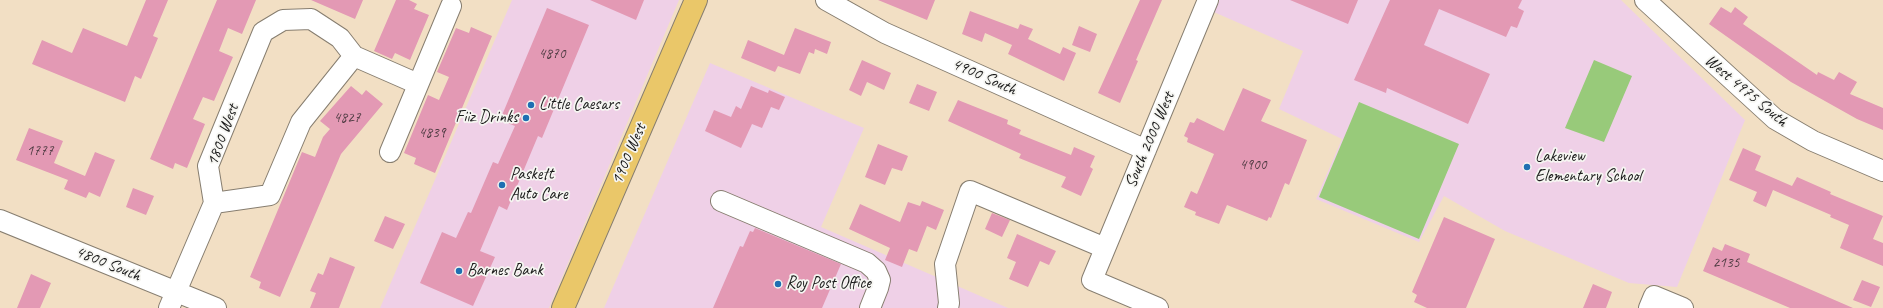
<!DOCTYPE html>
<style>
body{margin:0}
canvas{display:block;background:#f2dfc4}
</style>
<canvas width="1883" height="308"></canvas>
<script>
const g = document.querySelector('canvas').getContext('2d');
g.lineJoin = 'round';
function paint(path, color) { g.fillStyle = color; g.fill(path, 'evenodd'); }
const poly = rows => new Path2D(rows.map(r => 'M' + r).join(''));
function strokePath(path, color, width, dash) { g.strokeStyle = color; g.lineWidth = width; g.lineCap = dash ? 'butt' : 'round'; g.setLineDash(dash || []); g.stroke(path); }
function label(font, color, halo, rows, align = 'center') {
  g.font = font + ' Caveat,sans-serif'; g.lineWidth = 3.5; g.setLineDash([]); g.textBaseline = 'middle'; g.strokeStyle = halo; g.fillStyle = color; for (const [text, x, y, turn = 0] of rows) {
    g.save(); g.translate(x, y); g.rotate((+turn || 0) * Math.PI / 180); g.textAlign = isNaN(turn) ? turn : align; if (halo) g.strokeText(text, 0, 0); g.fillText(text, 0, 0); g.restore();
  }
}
paint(poly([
 [512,0,679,0,549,308,380,308],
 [1202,0,1621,0,1745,120,1677,287,1629,283,1505,231,1444,196,1419,242,1316,199,1342,139,1279,109,1303,51,1200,6],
 [710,63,864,128,821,227,1008,308,604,308]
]), '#efd0e7');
paint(poly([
 [1594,60,1632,76,1604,142,1565,128],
 [1359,102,1459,144,1419,239,1319,197]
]), '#98ca7a');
paint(poly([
 [146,0,168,0,153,36,158,38,141,79,135,76,125,102,32,64,42,40,72,53,83,28,127,46],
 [217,0,256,0,242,34,228,28,219,51,233,57,214,101,203,97,193,119,205,124,187,168,175,163,173,169,150,159],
 [311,0,363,0,355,19],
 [396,0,409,0,417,4,414,9,429,15,410,60,395,53,392,59,374,51],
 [590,0,644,0,636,20],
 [878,0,935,0,927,20],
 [1140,0,1162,0,1136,60,1138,61,1120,103,1098,93],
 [1290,0,1358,0,1348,24],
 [1390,0,1522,0,1518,8,1524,11,1517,28,1511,26,1506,37,1439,9,1424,45,1490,74,1468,124,1387,88,1386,93,1354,80],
 [1721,7,1731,13,1735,7,1748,17,1743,24,1817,75,1818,72,1834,80,1839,72,1857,82,1850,94,1883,108,1883,130,1857,119,1791,82,1709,24],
 [547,8,589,25,542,138,538,136,507,210,499,206,480,251,495,257,473,306,420,283,442,232,456,238,468,212,471,213,493,162,498,164,515,126,500,120],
 [970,11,1018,29,1020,24,1033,29,1028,39,1060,54,1063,47,1076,53,1064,81,1008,54,1012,45,985,33,982,42,962,34],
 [1079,26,1097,34,1090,52,1072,45],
 [471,27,492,36,435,173,414,164,416,158,404,153,428,95,439,100,449,77,437,72,456,28,469,33],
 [795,28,831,42,827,54,815,49,814,54,809,52,800,74,778,66,775,72,741,58,748,40,784,55],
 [862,60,891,73,884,90,867,82,861,96,849,90],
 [917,84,937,92,929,111,909,103],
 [351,86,362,95,366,90,383,104,341,154,280,297,259,288,261,282,250,277,302,152,315,157,323,137,330,129,320,121],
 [751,86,768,93,769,90,785,97,779,110,771,107,762,128,752,124,741,148,705,131,714,110,731,117,736,106,741,109],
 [1243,88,1271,100,1261,121,1307,140,1289,185,1285,183,1271,218,1269,217,1267,221,1227,205,1219,224,1195,215,1196,212,1184,207,1191,191,1197,194,1214,154,1187,142,1188,138,1184,136,1190,122,1194,123,1197,118,1224,131],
 [958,100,1008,120,1007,124,1021,130,1019,134,1071,155,1074,147,1095,156,1090,167,1093,169,1081,196,1061,187,1066,177,1019,158,1021,154,948,121],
 [29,128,63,141,54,163,85,176,95,152,115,160,100,197,89,192,86,198,64,189,68,180,16,160],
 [878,144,908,156,902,171,892,168,885,185,865,177],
 [1743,148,1761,156,1755,170,1792,186,1797,177,1831,192,1830,194,1883,216,1873,239,1883,243,1883,266,1840,248,1849,225,1830,217,1831,215,1773,190,1766,207,1753,201,1757,192,1729,180],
 [133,188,154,196,146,215,126,207],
 [922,201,944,210,936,230,927,226,917,252,909,249,902,267,885,260,890,248,849,229,860,204,900,222,908,202,920,206],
 [992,213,1010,220,1002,237,985,229],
 [385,216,405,224,393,249,374,241],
 [1444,217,1495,239,1466,308,1427,308,1414,302,1417,295,1412,292],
 [755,228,841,264,822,308,713,308,740,246,743,247,750,231,753,232],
 [1017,234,1056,251,1049,265,1040,261,1028,287,1009,279,1016,262,1007,258],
 [1725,244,1750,254,1747,262,1853,308,1790,308,1703,271,1713,247,1722,251],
 [330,257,355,267,339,308,310,308,316,293,310,291,318,273,323,275],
 [31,274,51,283,40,308,17,308],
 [1862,280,1880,287,1871,307,1853,300],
 [1593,284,1612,292,1606,308,1583,308]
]), '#e399b4');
const minor = poly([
 [826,0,885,33,1146,150],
 [1645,0,1775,119,1813,141,1883,171],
 [311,19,340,38,354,56,301,122,270,195,214,203,208,166,263,32,283,20,311,19],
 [354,56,418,84],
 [390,152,451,6],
 [721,201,867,263,876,271,880,280,878,288,870,308],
 [0,220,216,308],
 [169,308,214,203],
 [948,308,949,303,945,264,970,191,1105,248],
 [1158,308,1092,280,1208,0],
 [1649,308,1654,296,1683,308]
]);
const major = poly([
 [563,308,696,0]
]);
strokePath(minor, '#877e70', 22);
strokePath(major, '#877e70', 24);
strokePath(minor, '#fff', 20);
strokePath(major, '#eac769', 22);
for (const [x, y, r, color] of [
 [531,105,4,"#1f6fb2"],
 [526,118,4,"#1f6fb2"],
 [1527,167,4,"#1f6fb2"],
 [502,185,4,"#1f6fb2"],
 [459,271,4,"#1f6fb2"],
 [778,284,4,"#1f6fb2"]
]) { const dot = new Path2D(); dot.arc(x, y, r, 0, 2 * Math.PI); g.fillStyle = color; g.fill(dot); strokePath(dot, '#f6f6f2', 1.5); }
label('15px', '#4e3b42', null, [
 ["4870",552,54],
 ["4827",347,118],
 ["4839",432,133],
 ["1777",40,151],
 ["4900",1253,165],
 ["2135",1726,263]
]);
label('17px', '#1c1c1c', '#f6f6f2', [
 ["4900 South",984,77,24],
 ["West 4975 South",1746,91,40],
 ["1800 West",223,135,-70],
 ["South 2000 West",1150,140,-67],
 ["1900 West",629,154,-67],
 ["4800 South",108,264,22]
]);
label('17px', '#1c1c1c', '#f6f6f2', [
 ["Little Caesars",539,105],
 ["Fiiz Drinks",518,118,"right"],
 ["Lakeview",1535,157],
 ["Elementary School",1535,177],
 ["Paskett",510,175],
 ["Auto Care",510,195],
 ["Barnes Bank",467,271],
 ["Roy Post Office",786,284]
], 'left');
</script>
